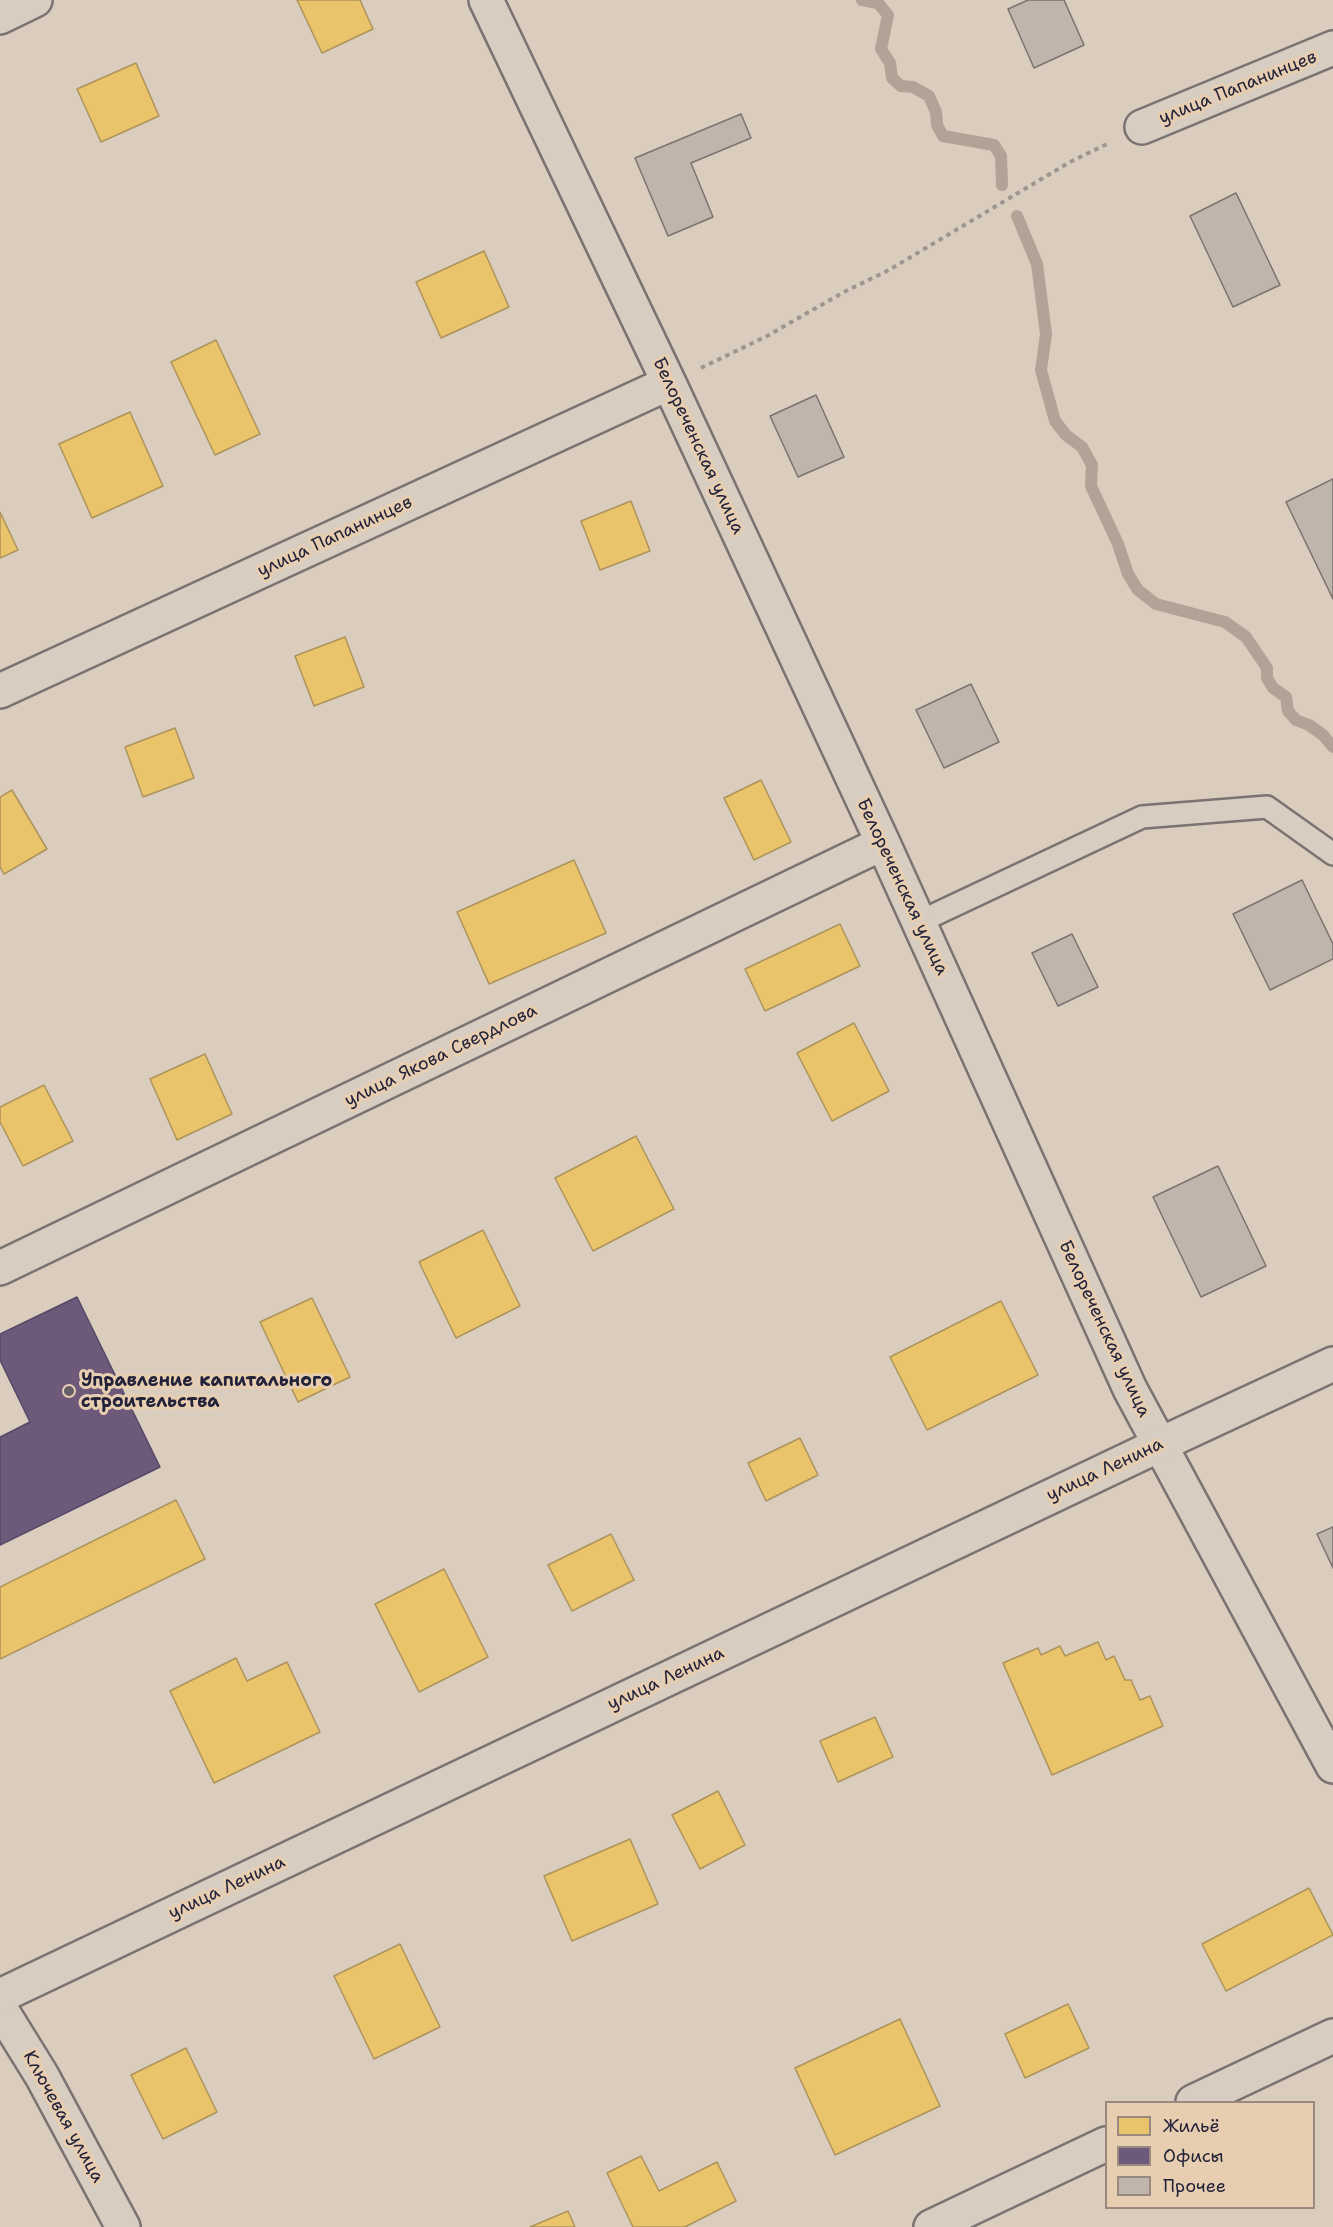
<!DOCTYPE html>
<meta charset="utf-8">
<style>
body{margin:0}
#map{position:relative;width:1333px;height:2227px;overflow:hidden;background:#dbcdbd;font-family:"Shantell Sans",sans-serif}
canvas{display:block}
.legend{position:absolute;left:1105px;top:2101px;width:210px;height:108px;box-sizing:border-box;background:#e8ceb0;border:2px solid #998981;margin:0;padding:8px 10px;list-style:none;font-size:18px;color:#22223b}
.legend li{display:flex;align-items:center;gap:12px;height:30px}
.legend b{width:30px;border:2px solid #998981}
</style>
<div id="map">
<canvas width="1333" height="2227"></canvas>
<ul class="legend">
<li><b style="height:16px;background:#e9c46a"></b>Жильё</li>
<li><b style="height:16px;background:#6d597a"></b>Офисы</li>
<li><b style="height:16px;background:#c0b5ab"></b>Прочее</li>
</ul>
</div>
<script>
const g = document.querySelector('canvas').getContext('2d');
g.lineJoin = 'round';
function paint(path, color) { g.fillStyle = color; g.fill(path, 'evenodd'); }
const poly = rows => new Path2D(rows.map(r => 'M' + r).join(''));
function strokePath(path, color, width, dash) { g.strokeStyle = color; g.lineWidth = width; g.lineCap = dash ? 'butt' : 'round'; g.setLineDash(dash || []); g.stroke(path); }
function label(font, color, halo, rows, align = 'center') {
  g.font = font + ' "Shantell Sans",sans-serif'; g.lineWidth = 6; g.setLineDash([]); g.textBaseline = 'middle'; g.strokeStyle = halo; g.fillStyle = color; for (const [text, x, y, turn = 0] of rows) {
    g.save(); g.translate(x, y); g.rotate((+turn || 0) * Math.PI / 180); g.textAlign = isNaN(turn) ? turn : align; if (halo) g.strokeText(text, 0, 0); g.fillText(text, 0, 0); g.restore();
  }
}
const homes = poly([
 [297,0,360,0,373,29,322,53,297,0],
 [136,63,159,116,101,142,77,89,136,63],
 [484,251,509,307,441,338,416,282,484,251],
 [216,340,260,434,215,455,171,362,216,340],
 [130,412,163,486,92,518,59,444,130,412],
 [631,501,650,551,600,570,581,521,631,501],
 [0,512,18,550,0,558,0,512],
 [345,637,364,687,314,706,295,656,345,637],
 [175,728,194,778,143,797,125,747,175,728],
 [761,780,791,842,754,860,724,798,761,780],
 [12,790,47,849,4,874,0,867,0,797,12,790],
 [574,860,606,933,489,984,457,912,574,860],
 [840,924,860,966,765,1011,745,969,840,924],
 [854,1023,889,1091,832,1121,797,1053,854,1023],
 [205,1054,232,1114,177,1140,150,1079,205,1054],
 [44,1085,73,1141,23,1166,0,1122,0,1107,44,1085],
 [636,1136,674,1209,593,1251,555,1178,636,1136],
 [483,1230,520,1306,456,1338,419,1262,483,1230],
 [312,1298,350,1377,298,1402,260,1322,312,1298],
 [1001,1301,1038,1375,927,1430,890,1357,1001,1301],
 [800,1438,818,1475,766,1501,748,1463,800,1438],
 [176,1500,205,1559,0,1659,0,1587,176,1500],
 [611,1534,634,1580,572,1611,548,1565,611,1534],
 [444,1569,488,1657,419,1692,375,1604,444,1569],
 [1098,1642,1106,1660,1114,1656,1125,1680,1131,1680,1140,1700,1150,1696,1163,1726,1052,1775,1003,1663,1038,1648,1041,1655,1060,1646,1065,1656,1098,1642],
 [236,1658,247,1681,287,1662,320,1732,214,1783,170,1691,236,1658],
 [875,1717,893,1757,838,1782,820,1741,875,1717],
 [718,1791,745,1845,700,1869,672,1815,718,1791],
 [630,1839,658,1904,572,1941,544,1876,630,1839],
 [1309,1888,1333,1935,1226,1991,1202,1944,1309,1888],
 [400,1944,440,2027,374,2059,334,1976,400,1944],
 [1068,2004,1089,2048,1025,2078,1005,2034,1068,2004],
 [900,2019,940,2106,835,2155,795,2068,900,2019],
 [186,2048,217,2112,163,2139,131,2075,186,2048],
 [641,2156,659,2191,717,2162,736,2201,685,2227,633,2227,607,2173,641,2156],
 [568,2211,575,2227,530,2227,568,2211]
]);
paint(homes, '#e9c46a');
strokePath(homes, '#ad935c', 1.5);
const offices = poly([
 [77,1297,160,1467,0,1545,0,1437,30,1422,0,1360,0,1334,77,1297]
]);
paint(offices, '#6d597a');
strokePath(offices, '#564867', 1.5);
strokePath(poly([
 [862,0,878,3,888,15,881,49,890,63,892,78,901,86,913,87,929,96,936,112,937,125,943,136,994,145,1001,156,1002,185],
 [1017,216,1037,264,1046,334,1041,370,1055,421,1066,435,1082,447,1092,465,1091,486,1118,544,1128,574,1138,590,1156,604,1225,622,1246,637,1267,668,1267,678,1273,688,1286,697,1288,711,1296,720,1309,725,1323,735,1333,747]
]), '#b3a296', 12);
const building = poly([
 [1028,0,1064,0,1084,45,1034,68,1008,9,1028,0],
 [741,114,751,138,691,163,713,217,668,236,635,158,741,114],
 [1236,193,1280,285,1233,307,1190,216,1236,193],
 [816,395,844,457,798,477,770,416,816,395],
 [1333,479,1333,599,1286,502,1333,479],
 [971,684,999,742,944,768,916,710,971,684],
 [1302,880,1333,944,1333,959,1270,990,1233,914,1302,880],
 [1072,934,1098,987,1058,1006,1032,953,1072,934],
 [1218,1166,1266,1266,1201,1297,1153,1197,1218,1166],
 [1333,1527,1333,1568,1317,1534,1333,1527]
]);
paint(building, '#c0b5ab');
strokePath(building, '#7a7371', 1.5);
const service = poly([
 [919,922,1142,817,1267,807,1333,854]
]);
const minor = poly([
 [486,0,669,383,883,843,1130,1389,1333,1766],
 [0,17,35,0],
 [1142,127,1333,48],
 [0,691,669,383],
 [0,1268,883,843],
 [0,2008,42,2076,123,2227],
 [1193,2102,1333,2036],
 [931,2227,1106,2144]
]);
const secondary = poly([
 [0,1996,1159,1445,1333,1364]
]);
strokePath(service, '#7a7371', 26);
strokePath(minor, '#7a7371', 38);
strokePath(secondary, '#7a7371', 38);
strokePath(poly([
 [701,368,767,336,844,292,889,270,1070,162,1109,143]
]), '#9c9691', 4, [4.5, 4.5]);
strokePath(service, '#d7cdc1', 21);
strokePath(minor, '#d7cdc1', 33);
strokePath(secondary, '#d7cdc1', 33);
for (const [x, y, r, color] of [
 [69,1391,6,"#635e68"]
]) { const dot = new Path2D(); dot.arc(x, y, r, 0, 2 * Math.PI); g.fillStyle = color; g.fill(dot); strokePath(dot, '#e8ceb0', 2); }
label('18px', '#22223b', '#e8ceb0', [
 ["улица Папанинцев",1238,88,-22],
 ["Белореченская улица",698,446,65],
 ["улица Папанинцев",335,537,-25],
 ["Белореченская улица",902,887,65],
 ["улица Якова Свердлова",441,1056,-26],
 ["Белореченская улица",1104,1329,65],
 ["улица Ленина",1105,1470,-25],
 ["улица Ленина",666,1679,-25],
 ["улица Ленина",227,1888,-25],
 ["Ключевая улица",63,2117,61]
]);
label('bold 18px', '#22223b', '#e8ceb0', [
 ["Управление капитального",81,1381],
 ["строительства",81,1402]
], 'left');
</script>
